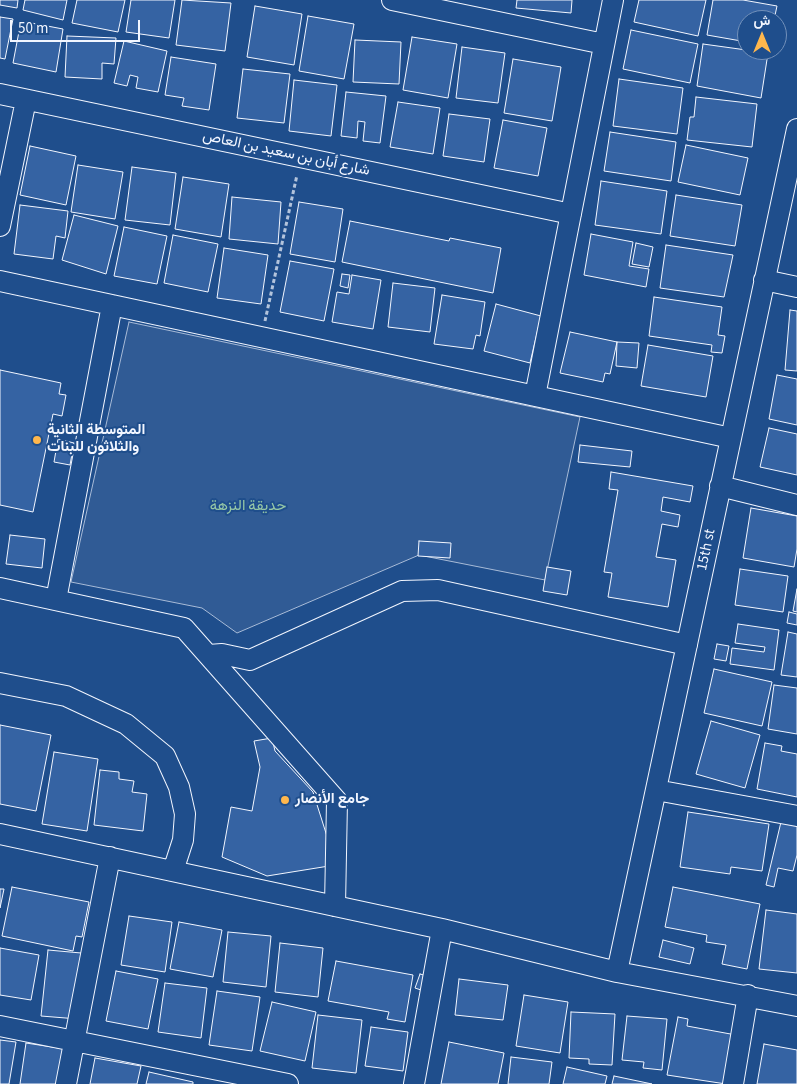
<!DOCTYPE html>
<meta charset="utf-8">
<style>
body{margin:0}
#map{position:relative;width:797px;height:1084px;overflow:hidden;background:#1f4e8c;font-family:"Source Sans 3",Vazirmatn,sans-serif}
canvas{display:block}
.north{position:absolute;left:737px;top:10px;width:50px;height:50px;box-sizing:border-box;background:#1f4e8c;border:1px solid #7391ba;border-radius:50%;rotate:0deg;font-size:14px;font-weight:700;line-height:20px;text-align:center;color:#f2f6ff}
.north::after{content:'';display:block;margin:auto;width:18px;height:22px;background:#ffb74d;clip-path:polygon(50% 0,100% 100%,50% 72%,0 100%)}
.scale{position:absolute;left:10px;top:20px;width:130px;height:22px;box-sizing:border-box;border:2px solid #f2f6ff;border-top:0;padding-left:6px;font-size:15px;line-height:18px;white-space:nowrap;color:#f2f6ff;-webkit-text-stroke:4px #1f4e8c;paint-order:stroke}
</style>
<div id="map">
<canvas width="797" height="1084"></canvas>
<div class="north">ش</div>
<div class="scale">50 m</div>
</div>
<script>
const g = document.querySelector('canvas').getContext('2d');
g.lineJoin = 'round';
function paint(path, color) { g.fillStyle = color; g.fill(path, 'evenodd'); }
const poly = rows => new Path2D(rows.map(r => 'M' + r).join(''));
function strokePath(path, color, width, dash) { g.strokeStyle = color; g.lineWidth = width; g.lineCap = dash ? 'butt' : 'round'; g.setLineDash(dash || []); g.stroke(path); }
function label(font, color, halo, rows, align = 'center') {
  g.font = font + ' "Source Sans 3",Vazirmatn,sans-serif'; g.lineWidth = 4; g.setLineDash([]); g.textBaseline = 'middle'; g.strokeStyle = halo; g.fillStyle = color; for (const [text, x, y, turn = 0] of rows) {
    g.save(); g.translate(x, y); g.rotate((+turn || 0) * Math.PI / 180); g.textAlign = isNaN(turn) ? turn : align; if (halo) g.strokeText(text, 0, 0); g.fillText(text, 0, 0); g.restore();
  }
}
const built = poly([
 [129,322,580,417,545,580,419,555,237,633,202,608,71,582,129,322]
]);
paint(built, '#305b95');
strokePath(built, '#a8bbd7', 1);
const building = poly([
 [0,0,18,0,17,8,0,5,0,0],
 [25,0,67,0,63,20,23,10,25,0],
 [77,0,125,0,118,32,72,23,77,0],
 [131,0,175,0,169,38,126,32,131,0],
 [182,0,231,3,225,51,176,45,182,0],
 [517,0,572,0,571,13,516,8,517,0],
 [639,0,706,0,698,36,634,22,639,0],
 [713,0,743,0,777,6,774,20,747,20,747,42,707,35,713,0],
 [255,6,302,14,294,65,247,57,255,6],
 [308,16,354,24,344,79,299,71,308,16],
 [0,17,13,19,5,59,0,58,0,17],
 [21,21,63,29,56,72,13,63,21,21],
 [631,30,698,44,690,83,623,69,631,30],
 [67,36,116,38,114,64,102,63,102,79,65,77,67,36],
 [412,37,457,44,448,98,403,90,412,37],
 [355,40,401,42,399,84,353,82,355,40],
 [124,41,167,51,158,92,136,88,138,77,130,75,127,86,114,83,124,41],
 [703,44,768,53,761,98,697,86,703,44],
 [462,47,505,53,498,103,456,98,462,47],
 [171,57,216,64,209,110,182,106,184,98,165,95,171,57],
 [513,59,561,67,552,121,504,113,513,59],
 [243,69,290,74,284,123,237,118,243,69],
 [619,79,683,88,677,134,613,126,619,79],
 [294,80,337,85,331,136,289,131,294,80],
 [346,92,386,96,380,143,363,141,365,122,358,121,357,138,341,136,346,92],
 [696,97,757,104,752,147,687,140,690,117,694,117,696,97],
 [398,102,440,108,433,154,390,147,398,102],
 [449,114,490,119,484,162,443,156,449,114],
 [503,120,547,128,538,176,494,168,503,120],
 [610,132,676,142,671,181,604,171,610,132],
 [686,145,748,158,740,195,678,182,686,145],
 [30,146,76,156,66,205,20,195,30,146],
 [78,165,123,172,115,219,71,212,78,165],
 [132,167,176,173,170,225,125,220,132,167],
 [183,177,229,184,221,237,175,229,183,177],
 [601,181,667,191,661,234,595,225,601,181],
 [676,195,742,205,735,246,670,236,676,195],
 [232,197,281,202,278,244,229,239,232,197],
 [299,202,343,209,335,262,290,254,299,202],
 [20,205,68,211,65,238,56,236,53,259,14,254,20,205],
 [74,215,118,226,106,274,62,260,74,215],
 [350,221,449,241,450,238,501,248,493,293,342,262,350,221],
 [124,227,167,236,157,284,114,276,124,227],
 [591,234,633,242,629,266,649,269,646,287,584,275,591,234],
 [173,235,218,244,208,292,164,283,173,235],
 [636,243,653,247,649,267,632,264,636,243],
 [666,245,733,255,724,297,660,288,666,245],
 [224,248,268,255,261,304,217,298,224,248],
 [290,261,334,269,324,321,280,312,290,261],
 [342,274,350,275,348,288,340,286,342,274],
 [352,275,381,280,373,329,332,322,337,292,349,294,352,275],
 [393,283,435,288,430,332,388,327,393,283],
 [442,295,485,302,480,336,476,335,473,349,434,344,442,295],
 [654,297,722,307,718,335,725,336,722,353,711,352,712,345,649,336,654,297],
 [496,304,541,316,530,363,484,351,496,304],
 [790,310,797,311,797,371,785,370,790,310],
 [570,332,617,342,610,374,605,373,603,382,560,373,570,332],
 [617,342,639,343,637,368,616,366,617,342],
 [648,345,713,356,706,397,641,386,648,345],
 [0,370,61,383,59,394,66,395,62,416,53,414,33,512,0,505,0,370],
 [777,375,797,379,797,425,769,419,777,375],
 [769,428,797,434,797,475,760,467,769,428],
 [58,439,74,443,70,465,54,462,58,439],
 [580,445,632,451,630,467,578,462,580,445],
 [611,472,693,486,690,502,663,497,661,511,680,515,678,527,662,524,656,557,676,560,668,607,608,597,612,573,604,572,618,490,609,489,611,472],
 [751,508,797,516,797,549,794,567,743,558,751,508],
 [10,535,45,539,42,568,6,564,10,535],
 [419,541,451,543,450,558,418,556,419,541],
 [547,567,571,571,567,595,543,591,547,567],
 [740,569,788,576,783,612,735,605,740,569],
 [797,589,797,612,793,611,797,589],
 [789,612,797,614,797,625,787,623,789,612],
 [738,624,779,630,774,670,730,664,732,648,764,652,765,647,735,643,738,624],
 [788,632,797,634,797,677,781,675,788,632],
 [717,644,729,646,726,661,714,659,717,644],
 [714,669,772,682,762,726,704,713,714,669],
 [774,685,797,688,797,734,768,729,774,685],
 [711,721,760,735,745,788,696,774,711,721],
 [0,725,51,735,36,811,0,804,0,725],
 [272,738,275,751,313,792,331,849,329,866,267,876,222,857,231,807,252,811,260,767,254,741,272,738],
 [765,743,782,746,781,751,797,754,797,797,757,789,765,743],
 [54,752,98,759,87,831,42,824,54,752],
 [100,770,119,772,119,779,134,781,132,792,147,794,143,831,94,825,100,770],
 [688,812,769,824,762,871,731,867,730,874,680,867,688,812],
 [781,822,797,826,797,855,793,871,778,868,774,887,766,885,781,822],
 [12,887,89,902,82,937,76,936,73,951,2,936,12,887],
 [673,887,760,904,747,969,722,964,726,945,706,942,707,935,665,927,673,887],
 [0,889,4,889,0,908,0,889],
 [766,910,797,914,797,973,759,969,766,910],
 [129,916,172,922,165,972,121,965,129,916],
 [179,922,222,930,213,977,170,969,179,922],
 [228,932,271,936,266,987,223,982,228,932],
 [663,940,694,948,690,964,659,957,663,940],
 [280,943,323,948,318,997,275,992,280,943],
 [0,948,39,955,31,1000,0,995,0,948],
 [48,950,92,954,78,1019,41,1016,48,950],
 [336,961,413,975,405,1022,387,1019,389,1012,328,1001,336,961],
 [116,971,158,979,148,1029,106,1021,116,971],
 [420,974,431,977,427,992,415,988,420,974],
 [459,979,508,985,503,1020,455,1015,459,979],
 [165,983,207,988,201,1038,158,1032,165,983],
 [217,991,260,997,252,1051,209,1045,217,991],
 [524,995,568,1002,560,1053,516,1046,524,995],
 [272,1002,316,1012,305,1061,260,1051,272,1002],
 [571,1012,615,1014,612,1065,589,1064,589,1059,569,1058,571,1012],
 [318,1015,362,1020,356,1073,312,1068,318,1015],
 [627,1016,667,1019,662,1070,643,1068,644,1062,622,1060,627,1016],
 [678,1017,688,1019,687,1026,736,1035,726,1084,667,1075,678,1017],
 [371,1027,408,1032,403,1071,365,1066,371,1027],
 [0,1040,16,1042,9,1084,0,1084,0,1040],
 [449,1042,504,1053,498,1084,441,1084,449,1042],
 [26,1043,65,1049,60,1084,20,1084,26,1043],
 [764,1044,797,1050,797,1084,757,1084,764,1044],
 [511,1057,552,1062,549,1084,508,1084,511,1057],
 [95,1058,141,1066,137,1084,90,1084,95,1058],
 [567,1067,607,1076,605,1084,563,1084,567,1067],
 [149,1072,193,1082,193,1084,146,1084,149,1072],
 [614,1076,652,1084,612,1084,614,1076]
]);
paint(building, '#3563a3');
strokePath(building, '#f2f6ff', 1);
const minor = poly([
 [392,0,604,44],
 [0,94,571,214],
 [0,226,26,100],
 [764,280,797,287],
 [0,281,731,438],
 [535,396,613,0],
 [720,486,797,505],
 [0,588,184,628,337,801,335,906],
 [56,600,112,305],
 [209,655,222,654,250,660,402,591,438,590,687,645],
 [0,683,66,696,126,724,165,756,179,787,185,814,183,840,173,871],
 [656,790,797,816],
 [0,834,442,929,617,972,797,1006],
 [617,972,797,129],
 [0,1026,288,1084],
 [66,1084,110,857],
 [414,1084,442,929],
 [733,1084,748,995]
]);
strokePath(minor, '#f2f6ff', 22);
strokePath(poly([
 [265,321,297,175]
]), '#b3c4dc', 3, [4, 2.5]);
strokePath(minor, '#1f4e8c', 20);
for (const [x, y, r, color] of [
 [37,440,5,"#ffb74d"],
 [285,800,5,"#ffb74d"]
]) { const dot = new Path2D(); dot.arc(x, y, r, 0, 2 * Math.PI); g.fillStyle = color; g.fill(dot); strokePath(dot, '#1f4e8c', 2); }
label('15px', '#f2f6ff', '#1f4e8c', [
 ["شارع أبان بن سعيد بن العاص",286,154,12],
 ["15th st",707,550,-78]
]);
label('bold 15px', '#f2f6ff', '#1f4e8c', [
 ["المتوسطة الثانية",47,431],
 ["والثلاثون للبنات",47,448],
 ["جامع الأنصار",295,800]
], 'left');
label('15px', '#97c8a6', '#1f4e8c', [
 ["حديقة النزهة",248,507]
]);
</script>
